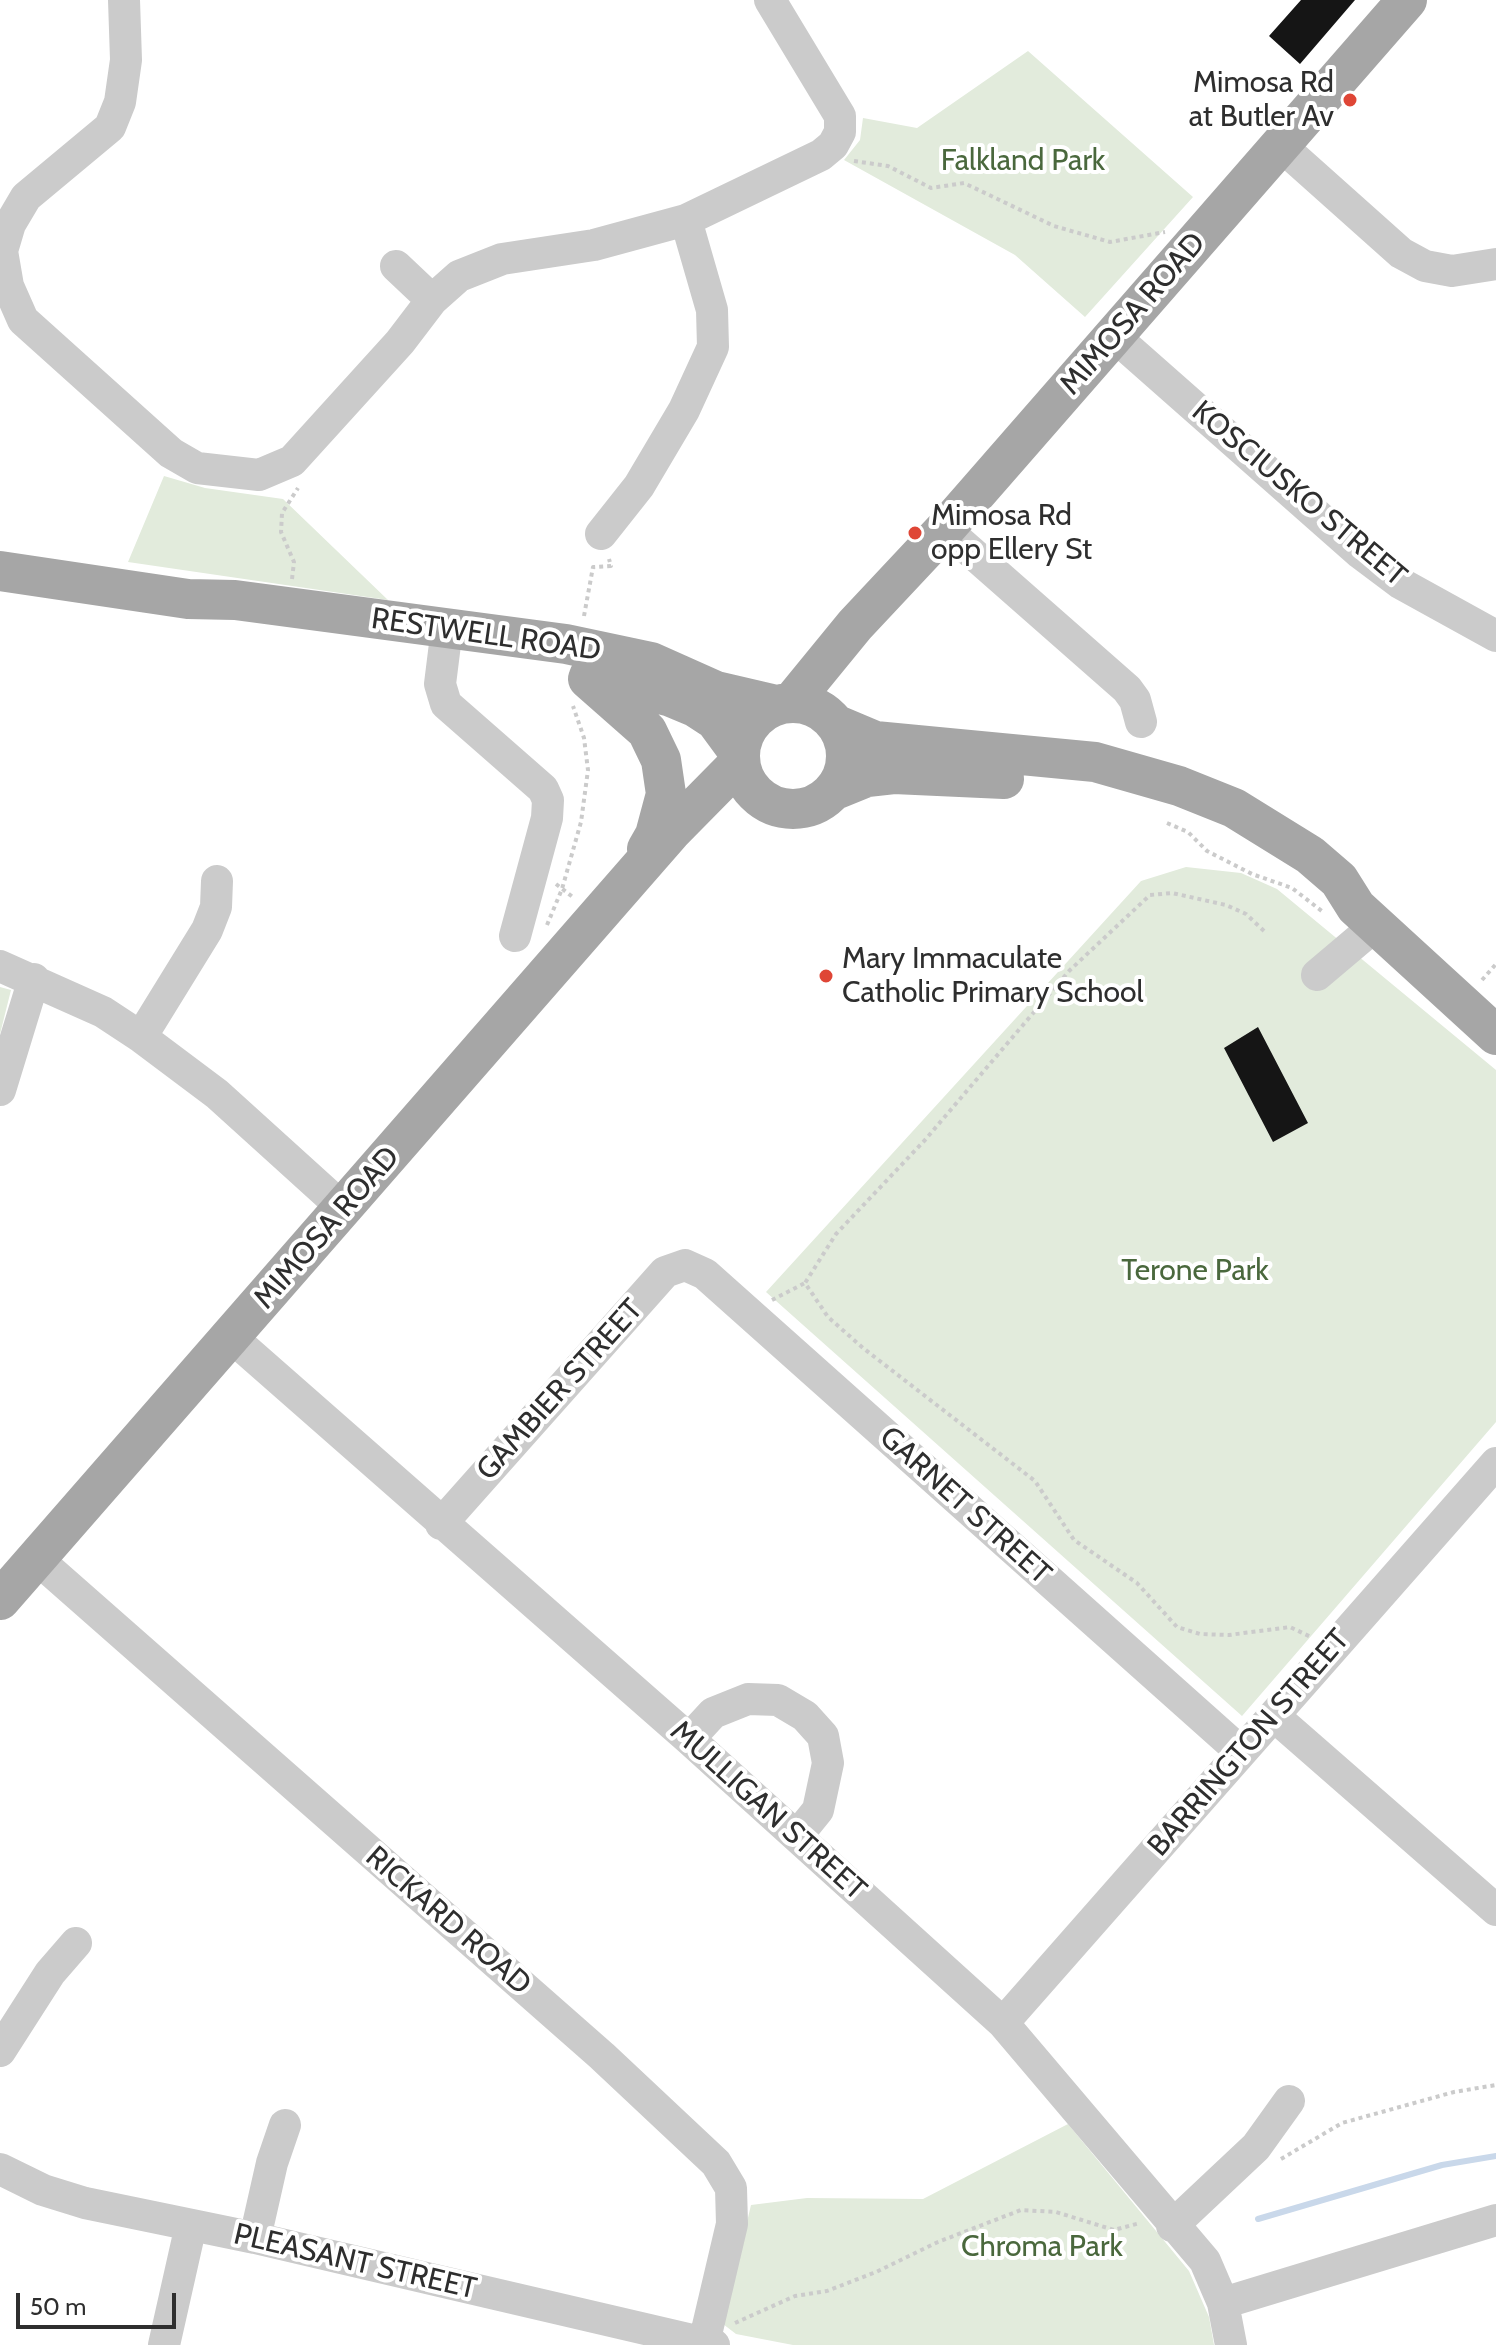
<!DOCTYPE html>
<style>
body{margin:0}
#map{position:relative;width:1496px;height:2345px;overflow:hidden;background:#fff;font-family:Cabin,sans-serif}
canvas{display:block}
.scale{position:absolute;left:16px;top:2293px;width:160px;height:36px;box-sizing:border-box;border:4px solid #2e2e2e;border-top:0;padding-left:10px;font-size:24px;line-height:28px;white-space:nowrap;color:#2e2e2e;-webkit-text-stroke:6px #fff;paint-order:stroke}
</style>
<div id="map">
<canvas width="1496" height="2345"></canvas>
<div class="scale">50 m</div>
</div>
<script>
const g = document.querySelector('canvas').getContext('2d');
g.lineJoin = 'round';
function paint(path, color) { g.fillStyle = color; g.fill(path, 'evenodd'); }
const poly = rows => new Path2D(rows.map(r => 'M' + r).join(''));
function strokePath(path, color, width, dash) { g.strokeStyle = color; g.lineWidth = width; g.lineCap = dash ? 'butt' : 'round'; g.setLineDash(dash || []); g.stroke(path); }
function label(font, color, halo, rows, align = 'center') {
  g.font = font + ' Cabin,sans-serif'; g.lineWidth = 8; g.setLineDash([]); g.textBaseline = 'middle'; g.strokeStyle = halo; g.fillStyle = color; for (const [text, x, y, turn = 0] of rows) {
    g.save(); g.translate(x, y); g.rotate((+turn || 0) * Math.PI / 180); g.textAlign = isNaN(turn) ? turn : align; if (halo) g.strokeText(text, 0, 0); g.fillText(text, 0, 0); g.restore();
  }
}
paint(poly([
 [1028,51,1193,197,1085,317,1015,255,844,160,860,140,863,118,917,128],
 [164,476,205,488,283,499,388,600,128,562],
 [1186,867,1241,873,1277,889,1496,1070,1496,1422,1242,1716,766,1292,1141,881],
 [0,987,11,990,0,1034],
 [1068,2124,1189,2271,1209,2317,1214,2345,793,2345,736,2334,723,2324,751,2205,807,2198,923,2199]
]), '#e2ebdc');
strokePath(poly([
 [1258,2219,1442,2165,1496,2156]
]), '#c9d8ea', 6);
paint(poly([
 [1301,0,1355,0,1300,64,1269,36],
 [1258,1027,1308,1123,1273,1142,1224,1048]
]), '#151515');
strokePath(poly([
 [854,161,888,166,931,188,964,183,1054,226,1110,242,1165,232],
 [292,579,294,562,281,532,282,513,298,488],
 [584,616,593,567,611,566,609,559],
 [1167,823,1188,832,1207,851,1252,874,1292,888,1323,912],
 [556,884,574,898],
 [547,925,562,889,581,822,588,770,584,738,573,706],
 [1264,931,1246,914,1226,905,1172,893,1150,895,1069,971,925,1140,836,1234,805,1283,828,1317,863,1348,1035,1481,1074,1540,1137,1583,1177,1627,1200,1634,1229,1635,1290,1627,1311,1637],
 [1482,980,1496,964],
 [772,1300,805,1283],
 [1281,2159,1342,2123,1454,2092,1496,2085],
 [735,2323,795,2296,827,2291,876,2272,938,2242,1021,2210,1056,2212,1114,2230,1140,2223]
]), '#cbcbcb', 4, [4, 4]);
strokePath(poly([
 [124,0,126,60,120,102,110,127,26,197,10,224,2,251,8,286,23,320,171,453,197,468,259,475,292,461,400,342,432,300,459,276,502,259,594,245,686,220,821,155,833,145,840,132,840,116,770,0],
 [1280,145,1401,253,1425,266,1452,271,1496,264],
 [396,266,432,300],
 [1114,336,1360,553,1400,583,1496,636],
 [945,529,1127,689,1135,700,1141,722],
 [601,534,639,486,684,410,713,347,712,310,686,220],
 [447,628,440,684,446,704,543,789,548,800,547,818,515,936],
 [0,966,103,1012,141,1037,217,1094,344,1209],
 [1317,975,1375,926],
 [141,1037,207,930,216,907,217,881],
 [0,1090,34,979],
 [230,1336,689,1739,1003,2023,1205,2261,1223,2303,1231,2345],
 [441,1524,665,1272,685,1265,705,1274,1241,1752],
 [36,1558,602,2056,716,2163,731,2188,732,2224,704,2343],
 [1274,1716,1496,1910],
 [689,1739,713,1713,748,1699,778,1700,805,1716,823,1736,828,1763,818,1810,797,1836],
 [1003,2023,1496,1463],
 [0,2051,50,1973,76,1943],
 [0,2169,43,2190,85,2203,255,2238,714,2345],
 [1172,2226,1256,2147,1289,2101],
 [255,2238,272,2163,285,2125],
 [1223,2303,1496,2220],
 [164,2345,191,2225]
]), '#cbcbcb', 32);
strokePath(poly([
 [0,571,188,599,235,600,566,644,651,662,716,691,776,705],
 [589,676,671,697,695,707,715,720,740,754],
 [588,679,647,731,661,760,666,794,655,835,647,849],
 [792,702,855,625,945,529,1407,0],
 '740 756a53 53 0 1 1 106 0a53 53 0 1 1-106 0Z',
 [837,725,875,741,1095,762,1179,786,1234,808,1310,855,1339,880,1356,907,1496,1035],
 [835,790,867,777,894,774,1004,779],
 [0,1600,671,832,740,762]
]), '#a6a6a6', 40);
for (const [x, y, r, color] of [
 [1350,100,8,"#df4636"],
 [915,533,8,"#df4636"],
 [826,976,8,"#df4636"]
]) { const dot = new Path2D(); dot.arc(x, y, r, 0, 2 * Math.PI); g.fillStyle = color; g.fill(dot); strokePath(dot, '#fff', 3); }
label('30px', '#2e2e2e', '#fff', [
 ["Mimosa Rd",1334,83,"right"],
 ["at Butler Av",1334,117,"right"],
 ["Mimosa Rd",931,516],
 ["opp Ellery St",931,550],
 ["Mary Immaculate",842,959],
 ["Catholic Primary School",842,993]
], 'left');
label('30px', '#4a683d', '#fff', [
 ["Falkland Park",1023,161],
 ["Terone Park",1195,1271],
 ["Chroma Park",1042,2247]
]);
label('30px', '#2e2e2e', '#fff', [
 ["MIMOSA ROAD",1133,314,-49],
 ["KOSCIUSKO STREET",1299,494,40],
 ["RESTWELL ROAD",486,635,8],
 ["MIMOSA ROAD",327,1228,-49],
 ["GAMBIER STREET",560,1390,-48],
 ["GARNET STREET",965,1506,42],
 ["BARRINGTON STREET",1249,1743,-49],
 ["MULLIGAN STREET",768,1811,42],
 ["RICKARD ROAD",448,1921,41],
 ["PLEASANT STREET",355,2262,13]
]);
</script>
